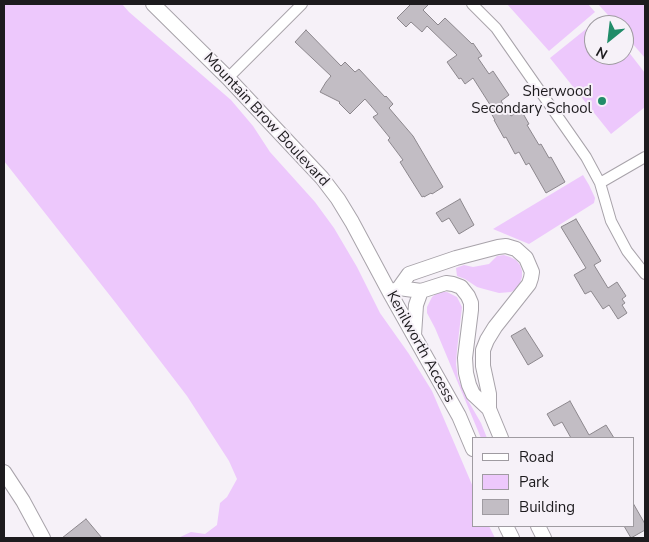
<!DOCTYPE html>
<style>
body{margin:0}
#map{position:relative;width:649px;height:542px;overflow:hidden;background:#f6f1f8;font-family:"Nunito Sans",sans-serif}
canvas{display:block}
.frame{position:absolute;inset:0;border:5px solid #1d1b1e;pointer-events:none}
.legend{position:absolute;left:472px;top:437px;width:162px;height:90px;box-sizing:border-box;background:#f6f1f8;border:1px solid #9f9ba1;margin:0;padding:6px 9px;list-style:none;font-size:15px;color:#1d1b1e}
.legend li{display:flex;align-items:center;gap:10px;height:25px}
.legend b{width:25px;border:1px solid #9f9ba1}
.north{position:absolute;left:584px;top:15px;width:50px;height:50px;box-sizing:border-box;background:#f6f1f8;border:1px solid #9f9ba1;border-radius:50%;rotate:209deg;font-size:14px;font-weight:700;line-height:20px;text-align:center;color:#1d1b1e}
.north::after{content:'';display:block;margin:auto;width:18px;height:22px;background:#218c69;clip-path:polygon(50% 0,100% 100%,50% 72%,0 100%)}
</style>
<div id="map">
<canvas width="649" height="542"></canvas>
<div class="frame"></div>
<ul class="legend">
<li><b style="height:6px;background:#fff"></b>Road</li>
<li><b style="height:14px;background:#edc8fc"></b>Park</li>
<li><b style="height:14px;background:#c2bdc4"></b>Building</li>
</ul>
<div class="north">N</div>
</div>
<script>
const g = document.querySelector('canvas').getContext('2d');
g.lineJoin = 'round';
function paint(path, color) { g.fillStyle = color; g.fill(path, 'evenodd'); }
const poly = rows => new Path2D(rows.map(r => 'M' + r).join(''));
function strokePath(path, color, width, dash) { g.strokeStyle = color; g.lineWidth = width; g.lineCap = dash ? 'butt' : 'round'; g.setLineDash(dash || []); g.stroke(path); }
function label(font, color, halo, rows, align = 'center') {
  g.font = font + ' "Nunito Sans",sans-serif'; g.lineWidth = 4; g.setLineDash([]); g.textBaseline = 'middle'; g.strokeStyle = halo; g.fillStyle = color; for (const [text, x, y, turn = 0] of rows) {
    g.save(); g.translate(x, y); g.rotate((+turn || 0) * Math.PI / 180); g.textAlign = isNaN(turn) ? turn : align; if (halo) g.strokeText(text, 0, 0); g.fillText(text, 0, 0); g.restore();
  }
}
paint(poly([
 [4,4,122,4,129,12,231,100,253,126,270,152,315,202,334,228,357,267,380,313,409,354,432,391,473,487,473,526,489,526,495,538,178,538,191,532,205,534,217,525,220,503,227,497,237,479,229,461,187,396,115,302,4,161],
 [507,4,588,4,595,12,549,51],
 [598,4,645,4,645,58,624,34,624,25,617,25],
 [601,17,607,25,594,25,594,55,624,55,624,46,645,73,645,107,611,134,550,58],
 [583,175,589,185,595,198,594,203,529,244,493,229],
 [504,255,510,257,516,260,520,265,522,271,522,277,520,283,516,289,511,292,499,293,484,289,477,287,465,279,457,276,456,268,464,265,473,267,489,264,497,256],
 [442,292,447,292,457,297,462,307,457,350,456,364,458,378,466,397,481,423,487,438,481,438,435,328,427,313,427,307,432,297,436,294]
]), '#edc8fc');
const building = poly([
 [411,4,429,4,423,10,438,25,445,18,472,44,473,43,482,56,478,58,489,74,493,71,509,95,501,101,511,116,521,110,529,124,527,125,539,145,541,144,549,158,551,157,565,182,546,193,529,163,526,165,519,152,515,154,506,137,504,138,494,120,495,120,491,113,494,111,473,78,465,84,461,78,459,79,447,62,457,55,427,26,422,32,411,22,406,27,397,18,411,4],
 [306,30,341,66,345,62,355,72,359,69,385,97,386,96,393,104,389,108,413,136,443,187,432,194,431,193,424,197,424,196,422,197,400,162,403,160,388,140,390,138,373,117,378,114,365,99,350,114,339,103,340,102,320,92,326,82,331,76,295,42,306,30],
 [460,199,474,225,459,234,449,218,442,222,436,213,460,199],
 [576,219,601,261,594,265,608,288,617,282,626,296,622,299,625,303,622,305,627,313,618,319,609,305,603,309,591,291,585,294,574,275,586,268,561,227,576,219],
 [525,328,543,356,528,365,511,336,525,328],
 [570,401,589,435,606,425,614,438,571,438,562,422,554,426,547,414,570,401],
 [633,503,645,524,645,530,631,538,624,526,633,526,633,503],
 [86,519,102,538,62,538,86,519]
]);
paint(building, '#c2bdc4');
strokePath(building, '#8c878d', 1);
const street = poly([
 [472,4,496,28,586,157,600,183,611,221,627,251,645,274],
 [228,78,302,4],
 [600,183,645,157]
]);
const secondary = poly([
 [153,4,228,78,322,178,338,199,352,222,390,293,459,416,473,449],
 [399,288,421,291,446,283,453,284,461,287,468,296,471,303,471,310,465,358,466,373,469,385,473,394,489,409],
 [390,293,399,288,409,274,456,258,498,247,506,246,516,249,526,258,532,272,531,278,529,284,495,327,487,340,483,350,483,366,489,394,489,409,501,438],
 [414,335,416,305,421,291],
 [4,472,23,501,43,538],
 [506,526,512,538],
 [538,526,544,538]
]);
strokePath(street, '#a8a3aa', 12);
strokePath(secondary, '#a8a3aa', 16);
strokePath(street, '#fff', 10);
strokePath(secondary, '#fff', 14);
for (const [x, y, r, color] of [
 [602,101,5,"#218c69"]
]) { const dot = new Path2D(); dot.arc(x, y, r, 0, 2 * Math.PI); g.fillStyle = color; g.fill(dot); strokePath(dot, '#f6f1f8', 2); }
label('15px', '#1d1b1e', '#f6f1f8', [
 ["Sherwood",592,92],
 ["Secondary School",592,109]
], 'right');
label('15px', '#1d1b1e', '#f6f1f8', [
 ["Mountain Brow Boulevard",266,120,47],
 ["Kenilworth Access",420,347,61]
]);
</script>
